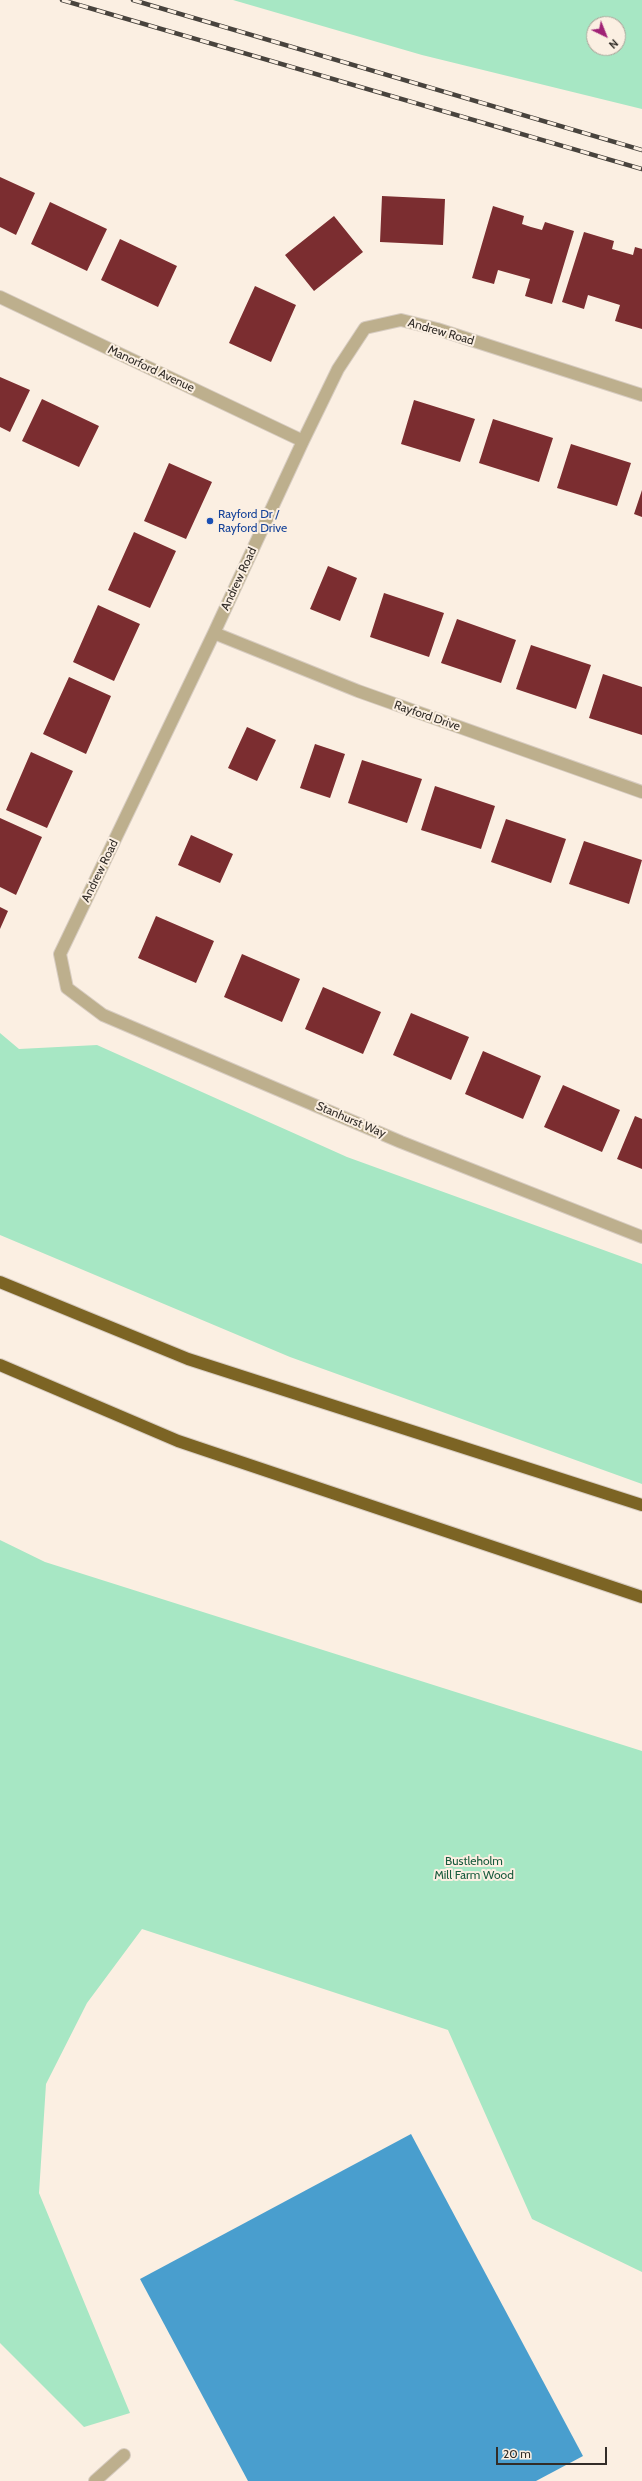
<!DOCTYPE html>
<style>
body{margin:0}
#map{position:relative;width:642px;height:2481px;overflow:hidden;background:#fbefe2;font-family:Cabin,sans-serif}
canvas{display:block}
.north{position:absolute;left:586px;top:16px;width:40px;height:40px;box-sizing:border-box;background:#fbefe2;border:1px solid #aba198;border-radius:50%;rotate:137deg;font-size:11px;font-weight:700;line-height:16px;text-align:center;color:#322d28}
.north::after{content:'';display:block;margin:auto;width:14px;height:18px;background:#a02276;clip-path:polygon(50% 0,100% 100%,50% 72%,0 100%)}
.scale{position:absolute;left:496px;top:2447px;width:111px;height:18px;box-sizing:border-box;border:2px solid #322d28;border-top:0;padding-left:5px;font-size:12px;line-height:14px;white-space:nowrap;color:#322d28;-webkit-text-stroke:3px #fbefe2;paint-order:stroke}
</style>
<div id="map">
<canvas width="642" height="2481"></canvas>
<div class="north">N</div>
<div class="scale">20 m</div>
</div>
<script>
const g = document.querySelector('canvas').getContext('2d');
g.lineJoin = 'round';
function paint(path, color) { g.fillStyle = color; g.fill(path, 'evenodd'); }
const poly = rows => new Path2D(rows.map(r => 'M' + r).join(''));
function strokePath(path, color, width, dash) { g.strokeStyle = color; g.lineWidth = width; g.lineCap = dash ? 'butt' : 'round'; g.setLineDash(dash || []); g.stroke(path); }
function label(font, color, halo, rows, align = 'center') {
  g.font = font + ' Cabin,sans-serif'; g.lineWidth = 4; g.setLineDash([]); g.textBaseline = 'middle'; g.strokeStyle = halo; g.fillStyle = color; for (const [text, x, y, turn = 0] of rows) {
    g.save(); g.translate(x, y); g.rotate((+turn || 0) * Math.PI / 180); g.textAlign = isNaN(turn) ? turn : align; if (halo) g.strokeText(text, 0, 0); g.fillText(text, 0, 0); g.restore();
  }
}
paint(poly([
 [233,0,642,0,642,109,422,55],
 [594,24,618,24,618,48,594,48],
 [0,1033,19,1049,97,1045,347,1157,642,1264,642,1484,290,1357,0,1235],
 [0,1540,45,1562,642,1751,642,2272,532,2219,448,2030,142,1929,87,2003,46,2084,39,2193,130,2413,84,2427,0,2343]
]), '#a7e7c4');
paint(poly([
 [411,2134,583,2456,536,2481,248,2481,140,2279]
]), '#499ece');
paint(poly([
 [0,177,35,193,16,235,0,227],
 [382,196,445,199,443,245,380,242],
 [50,202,107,229,87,271,31,244],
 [493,206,524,216,522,224,531,227,542,230,545,222,574,231,552,304,525,296,530,279,498,270,494,284,472,278],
 [334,216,363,252,314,291,285,255],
 [584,232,614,241,612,249,633,255,635,247,642,249,642,329,615,321,620,305,588,295,584,309,562,302],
 [120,239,177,266,158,307,101,280],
 [255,286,296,305,271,362,229,343],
 [0,377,30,390,10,432,0,427],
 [42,399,99,426,79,467,22,441],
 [414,400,475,419,460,462,401,444],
 [493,419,553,438,539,482,479,463],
 [571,444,631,463,617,506,557,488],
 [169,463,212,482,186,539,144,521],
 [642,490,642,517,634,514],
 [134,532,176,551,150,608,108,590],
 [328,566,357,578,340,621,310,609],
 [384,593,444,613,429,657,370,637],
 [98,605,140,624,114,681,73,662],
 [457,619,516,640,501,683,441,663],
 [531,645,591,665,576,709,516,689],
 [603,674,642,687,642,735,589,718],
 [69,677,111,696,86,754,43,734],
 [247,727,276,740,257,781,228,768],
 [315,744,345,754,330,798,300,788],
 [31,752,73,771,47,828,6,810],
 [362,760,422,779,407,823,348,803],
 [435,786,495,806,481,849,421,830],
 [0,818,42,837,16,895,0,887],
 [506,819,566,839,551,883,491,862],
 [191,835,233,854,220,883,178,865],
 [584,841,642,860,629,904,569,884],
 [0,907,8,911,0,929],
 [156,916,214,941,196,983,138,958],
 [242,954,300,979,282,1022,224,997],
 [323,987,381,1012,363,1054,305,1029],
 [411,1013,469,1037,451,1080,393,1055],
 [483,1051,541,1076,523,1119,465,1094],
 [563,1085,620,1110,602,1152,544,1127],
 [635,1116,642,1119,642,1169,617,1159]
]), '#7b2d30');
const lane = poly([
 [95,2481,124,2455]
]);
const street = poly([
 [0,297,303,441],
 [642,395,437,329,401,320,365,328,338,369,303,441,214,633,60,954,67,988,103,1015,401,1142,642,1237],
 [214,633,358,691,642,792]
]);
const highway = poly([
 [0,1282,188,1359,642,1505],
 [0,1365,178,1441,642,1597]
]);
strokePath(lane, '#d7ccc1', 14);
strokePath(street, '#d7ccc1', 14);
strokePath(highway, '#d7ccc1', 14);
strokePath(lane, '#bdaf8d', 12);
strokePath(street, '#bdaf8d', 12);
strokePath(highway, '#7c6424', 12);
const rail = poly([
 [62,0,642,169],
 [133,0,642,150]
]);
strokePath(rail, '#48433d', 4.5);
strokePath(rail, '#fbefe2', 3, [9]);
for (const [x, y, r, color] of [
 [210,521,4,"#1a4fb4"]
]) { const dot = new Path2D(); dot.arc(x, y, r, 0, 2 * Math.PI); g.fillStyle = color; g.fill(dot); strokePath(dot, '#fbefe2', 1.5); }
label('12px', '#322d28', '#fbefe2', [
 ["Andrew Road",441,332,16],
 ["Manorford Avenue",151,369,25],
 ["Andrew Road",239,579,-65],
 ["Rayford Drive",427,716,19],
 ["Andrew Road",100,871,-64],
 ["Stanhurst Way",351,1120,23]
]);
label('12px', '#164399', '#fbefe2', [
 ["Rayford Dr /",218,514],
 ["Rayford Drive",218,528]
], 'left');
label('12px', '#185b3d', '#fbefe2', [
 ["Bustleholm",474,1861],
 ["Mill Farm Wood",474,1875]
]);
</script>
